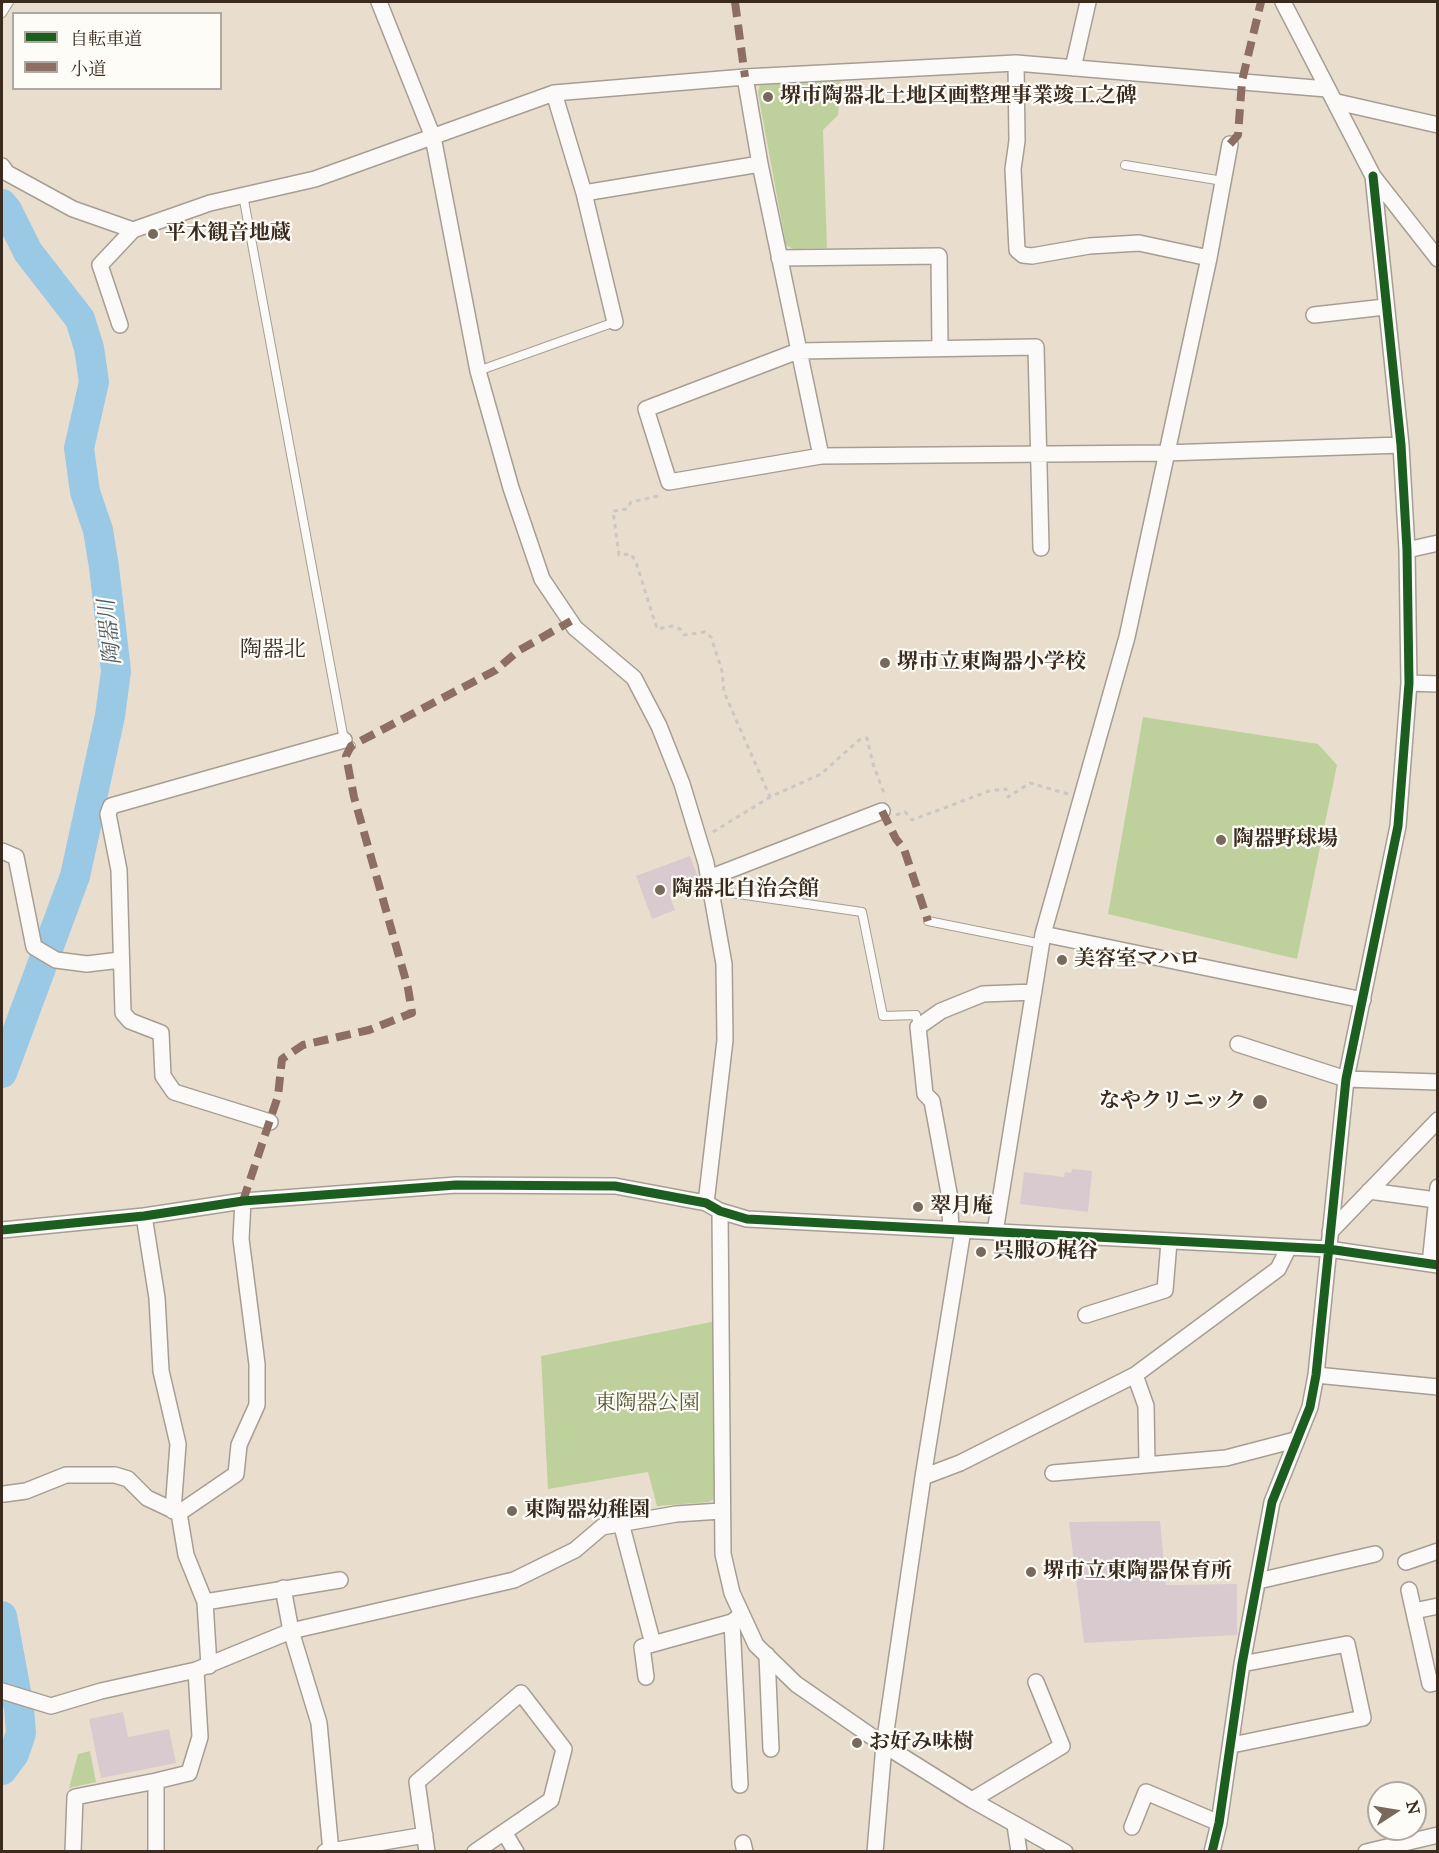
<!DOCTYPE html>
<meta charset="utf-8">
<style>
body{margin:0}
#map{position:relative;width:1439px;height:1853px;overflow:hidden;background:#e9dece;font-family:"IM FELL Great Primer","Noto Serif JP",serif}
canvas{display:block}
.frame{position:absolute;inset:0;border:3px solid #3b2a1e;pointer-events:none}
.legend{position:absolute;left:12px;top:12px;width:210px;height:78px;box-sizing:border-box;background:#fdfcf7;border:2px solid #afa8a0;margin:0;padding:8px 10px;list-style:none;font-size:18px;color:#3b2a1e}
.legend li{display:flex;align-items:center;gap:12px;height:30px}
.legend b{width:30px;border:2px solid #afa8a0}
.north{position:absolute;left:1367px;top:1781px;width:60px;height:60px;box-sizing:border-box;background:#fdfcf7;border:2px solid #afa8a0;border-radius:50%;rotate:78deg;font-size:16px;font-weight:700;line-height:24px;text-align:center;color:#3b2a1e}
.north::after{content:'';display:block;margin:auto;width:21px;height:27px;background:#78695c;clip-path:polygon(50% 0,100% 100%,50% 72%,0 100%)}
</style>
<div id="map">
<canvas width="1439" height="1853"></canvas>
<div class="frame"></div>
<ul class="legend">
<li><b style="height:8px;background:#1b5e20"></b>自転車道</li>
<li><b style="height:8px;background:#8d6e63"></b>小道</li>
</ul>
<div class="north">N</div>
</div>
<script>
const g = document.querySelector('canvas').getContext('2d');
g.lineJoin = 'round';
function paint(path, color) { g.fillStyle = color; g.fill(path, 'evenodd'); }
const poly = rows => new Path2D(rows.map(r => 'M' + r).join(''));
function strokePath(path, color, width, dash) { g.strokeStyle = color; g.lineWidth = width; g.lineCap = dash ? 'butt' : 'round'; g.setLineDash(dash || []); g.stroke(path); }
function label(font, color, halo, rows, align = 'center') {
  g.font = font + ' "IM FELL Great Primer","Noto Serif JP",serif'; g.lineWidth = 4.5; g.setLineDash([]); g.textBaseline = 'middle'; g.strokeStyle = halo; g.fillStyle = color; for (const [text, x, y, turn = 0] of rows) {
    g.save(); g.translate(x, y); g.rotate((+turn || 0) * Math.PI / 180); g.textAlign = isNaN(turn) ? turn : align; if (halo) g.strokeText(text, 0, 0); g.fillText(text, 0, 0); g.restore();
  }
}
paint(poly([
 [841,80,838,115,823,130,827,248,793,249,786,245,758,93,760,85],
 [1143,717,1318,744,1337,765,1297,959,1108,914],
 [716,1321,715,1499,709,1502,657,1506,648,1472,548,1489,541,1356],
 [90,1751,96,1782,69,1788,78,1754]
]), '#bed19c');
strokePath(poly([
 [2,204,7,210,28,252,80,319,89,348,94,382,79,448,85,492,98,530,104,567,116,671,110,716,75,876,2,1073],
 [2,1616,19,1708,21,1733,14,1754,2,1770]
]), '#9ac9e6', 30);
paint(poly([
 [690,856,698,877,685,881,688,887,669,894,675,910,652,919,636,876],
 [1072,1169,1092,1171,1088,1212,1020,1204,1024,1172,1064,1177,1065,1172,1071,1173],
 [1160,1521,1166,1585,1237,1584,1237,1635,1084,1643,1069,1522],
 [123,1712,128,1737,169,1729,176,1763,101,1778,89,1719]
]), '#d8cacf');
const lane = poly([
 [2,13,9,2],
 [1125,165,1223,181],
 [243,195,344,740,351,746],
 [478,371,615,322],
 [711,890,862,912,883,1016,916,1015,918,1027],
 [928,921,1042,944]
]);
const street = poly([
 [379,2,433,137,478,371,511,488,542,579,575,628,634,678,659,726,682,784,706,863,724,964,725,1040,706,1203],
 [1283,2,1373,176,1438,259],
 [1016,63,1017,141,1013,169,1017,250,1023,255,1032,256,1089,246,1139,243,1209,258],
 [1073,68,1088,2],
 [745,77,760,164,821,456,1165,453,1401,445],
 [554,93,584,193,615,322],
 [1337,102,1438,125],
 [2,166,7,173,73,209,133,230,210,203,315,179,554,93,745,77,1016,63,1327,89],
 [584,193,760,164],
 [779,258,939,256,940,348],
 [1314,315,1385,307],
 [120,325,100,265,133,230],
 [821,456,669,482,646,409,798,351,1036,347,1041,548],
 [1407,550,1438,543],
 [1409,683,1438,684],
 [2,851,16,857,34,947,56,960,87,964,120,960],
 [709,878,882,811],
 [1043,934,1363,1000],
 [1238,1044,1346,1079,1438,1082],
 [270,1122,174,1092,163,1076,161,1033,130,1021,123,1013,119,870,108,814,111,806,344,740],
 [1369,1191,1436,1200],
 [720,1211,723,1554,732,1593,756,1645,796,1684,884,1745,972,1800,1065,1852],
 [144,1216,157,1298,161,1371,178,1444,173,1511],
 [951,1229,949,1193,932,1101,925,1094,918,1027,941,1011,983,994,1034,992],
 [2,1230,144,1216,243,1201,456,1185,615,1186,706,1203,720,1211,747,1219,1328,1249,1438,1265],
 [995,1232,1043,934,1127,637,1209,258,1230,144],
 [1330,1232,1438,1120],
 [1430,1264,1438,1187],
 [1086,1315,1165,1290,1169,1242],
 [1135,1375,1146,1406,1147,1464],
 [1316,1375,1438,1387],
 [1053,1473,1226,1458,1295,1440],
 [923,1477,960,1463,1135,1375,1278,1269,1288,1249],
 [4,1494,26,1491,66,1475,115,1475,128,1479,147,1498,179,1513],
 [621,1523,653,1644],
 [1406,1562,1438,1551],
 [1258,1581,1375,1554],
 [283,1588,291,1631,319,1723,331,1852],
 [1409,1590,1430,1684,1438,1682],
 [205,1602,340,1580],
 [1414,1611,1438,1606],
 [732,1622,740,1785],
 [767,1655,771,1749],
 [209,1666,205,1602,186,1555,179,1513,236,1474,239,1445,257,1405,257,1364,241,1239,243,1201],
 [646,1677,642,1647,732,1622,740,1616],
 [2,1691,51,1706,101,1691,196,1670,291,1631,514,1580,575,1550,602,1527,676,1514,721,1511],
 [1232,1745,1363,1718,1347,1644,1242,1664],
 [972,1800,1062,1746,1036,1682],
 [1015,1825,1019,1852],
 [1132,1827,1146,1792,1219,1823],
 [504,1832,516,1852],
 [743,1843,745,1852],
 [73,1852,75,1797,156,1781],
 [156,1852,156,1781,189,1773,200,1737,196,1670],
 [325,1852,425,1835],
 [427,1852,417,1782,521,1693,564,1749,551,1800,475,1852],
 [875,1852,884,1745,923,1477,963,1230],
 [1212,1852,1219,1823,1242,1664,1272,1502,1310,1407,1316,1375,1346,1079,1398,826,1409,683,1407,550,1401,445,1373,176],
 [1366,1852,1438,1835]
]);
strokePath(lane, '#a69e94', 10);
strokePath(street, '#a69e94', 18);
strokePath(poly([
 [658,496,631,502,627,509,613,511,619,555,631,554,636,562,657,629,672,626,680,629,684,635,705,632,711,637,722,671,724,692,770,797,821,774,859,740,867,738,873,764,885,796],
 [896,815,905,812,912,820,989,791,1006,789,1008,797,1030,783,1068,794],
 [713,832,770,797]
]), '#cbc7c3', 3, [4.5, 4.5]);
strokePath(lane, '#fcfaf8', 8);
strokePath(street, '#fcfaf8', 15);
strokePath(poly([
 [735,2,745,77],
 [1230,144,1238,135,1242,81,1261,2],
 [882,811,896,839,904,849,928,921],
 [243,1201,278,1096,282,1059,303,1045,369,1030,412,1013,408,988,354,797,346,756,351,746,496,670,518,651,571,621]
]), '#8d6e63', 8, [15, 8]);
strokePath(poly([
 [2,1230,144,1216,243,1201,456,1185,615,1186,706,1203,720,1211,747,1219,1328,1249,1438,1265],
 [1212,1852,1219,1823,1242,1664,1272,1502,1310,1407,1316,1375,1346,1079,1398,826,1409,683,1407,550,1401,445,1373,176]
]), '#1b5e20', 9);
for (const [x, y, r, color] of [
 [768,97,6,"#78695c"],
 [153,234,6,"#78695c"],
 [885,663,6,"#78695c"],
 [1221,840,6,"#78695c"],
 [660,890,6,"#78695c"],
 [1062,960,6,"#78695c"],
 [1260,1102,8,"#78695c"],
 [918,1207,6,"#78695c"],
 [981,1252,6,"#78695c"],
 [512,1511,6,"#78695c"],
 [1031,1572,6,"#78695c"],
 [857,1743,6,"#78695c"]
]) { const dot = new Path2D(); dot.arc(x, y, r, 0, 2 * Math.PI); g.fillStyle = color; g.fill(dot); strokePath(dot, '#fdfcf7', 2); }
label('bold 21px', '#3b2a1e', '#fdfcf7', [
 ["堺市陶器北土地区画整理事業竣工之碑",780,97],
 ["平木観音地蔵",165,234],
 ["堺市立東陶器小学校",897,663],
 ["陶器野球場",1233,840],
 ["陶器北自治会館",672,890],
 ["美容室マハロ",1074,960],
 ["なやクリニック",1246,1102,"right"],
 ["翠月庵",930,1207],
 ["呉服の梶谷",993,1252],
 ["東陶器幼稚園",524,1511],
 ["堺市立東陶器保育所",1043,1572],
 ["お好み味樹",869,1743]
], 'left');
label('21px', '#585938', '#fdfcf7', [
 ["東陶器公園",647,1404]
]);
label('italic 22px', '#505e68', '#fdfcf7', [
 ["陶器川",111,632,-96]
]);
label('22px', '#3b2a1e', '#fdfcf7', [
 ["陶器北",273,651]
]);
</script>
